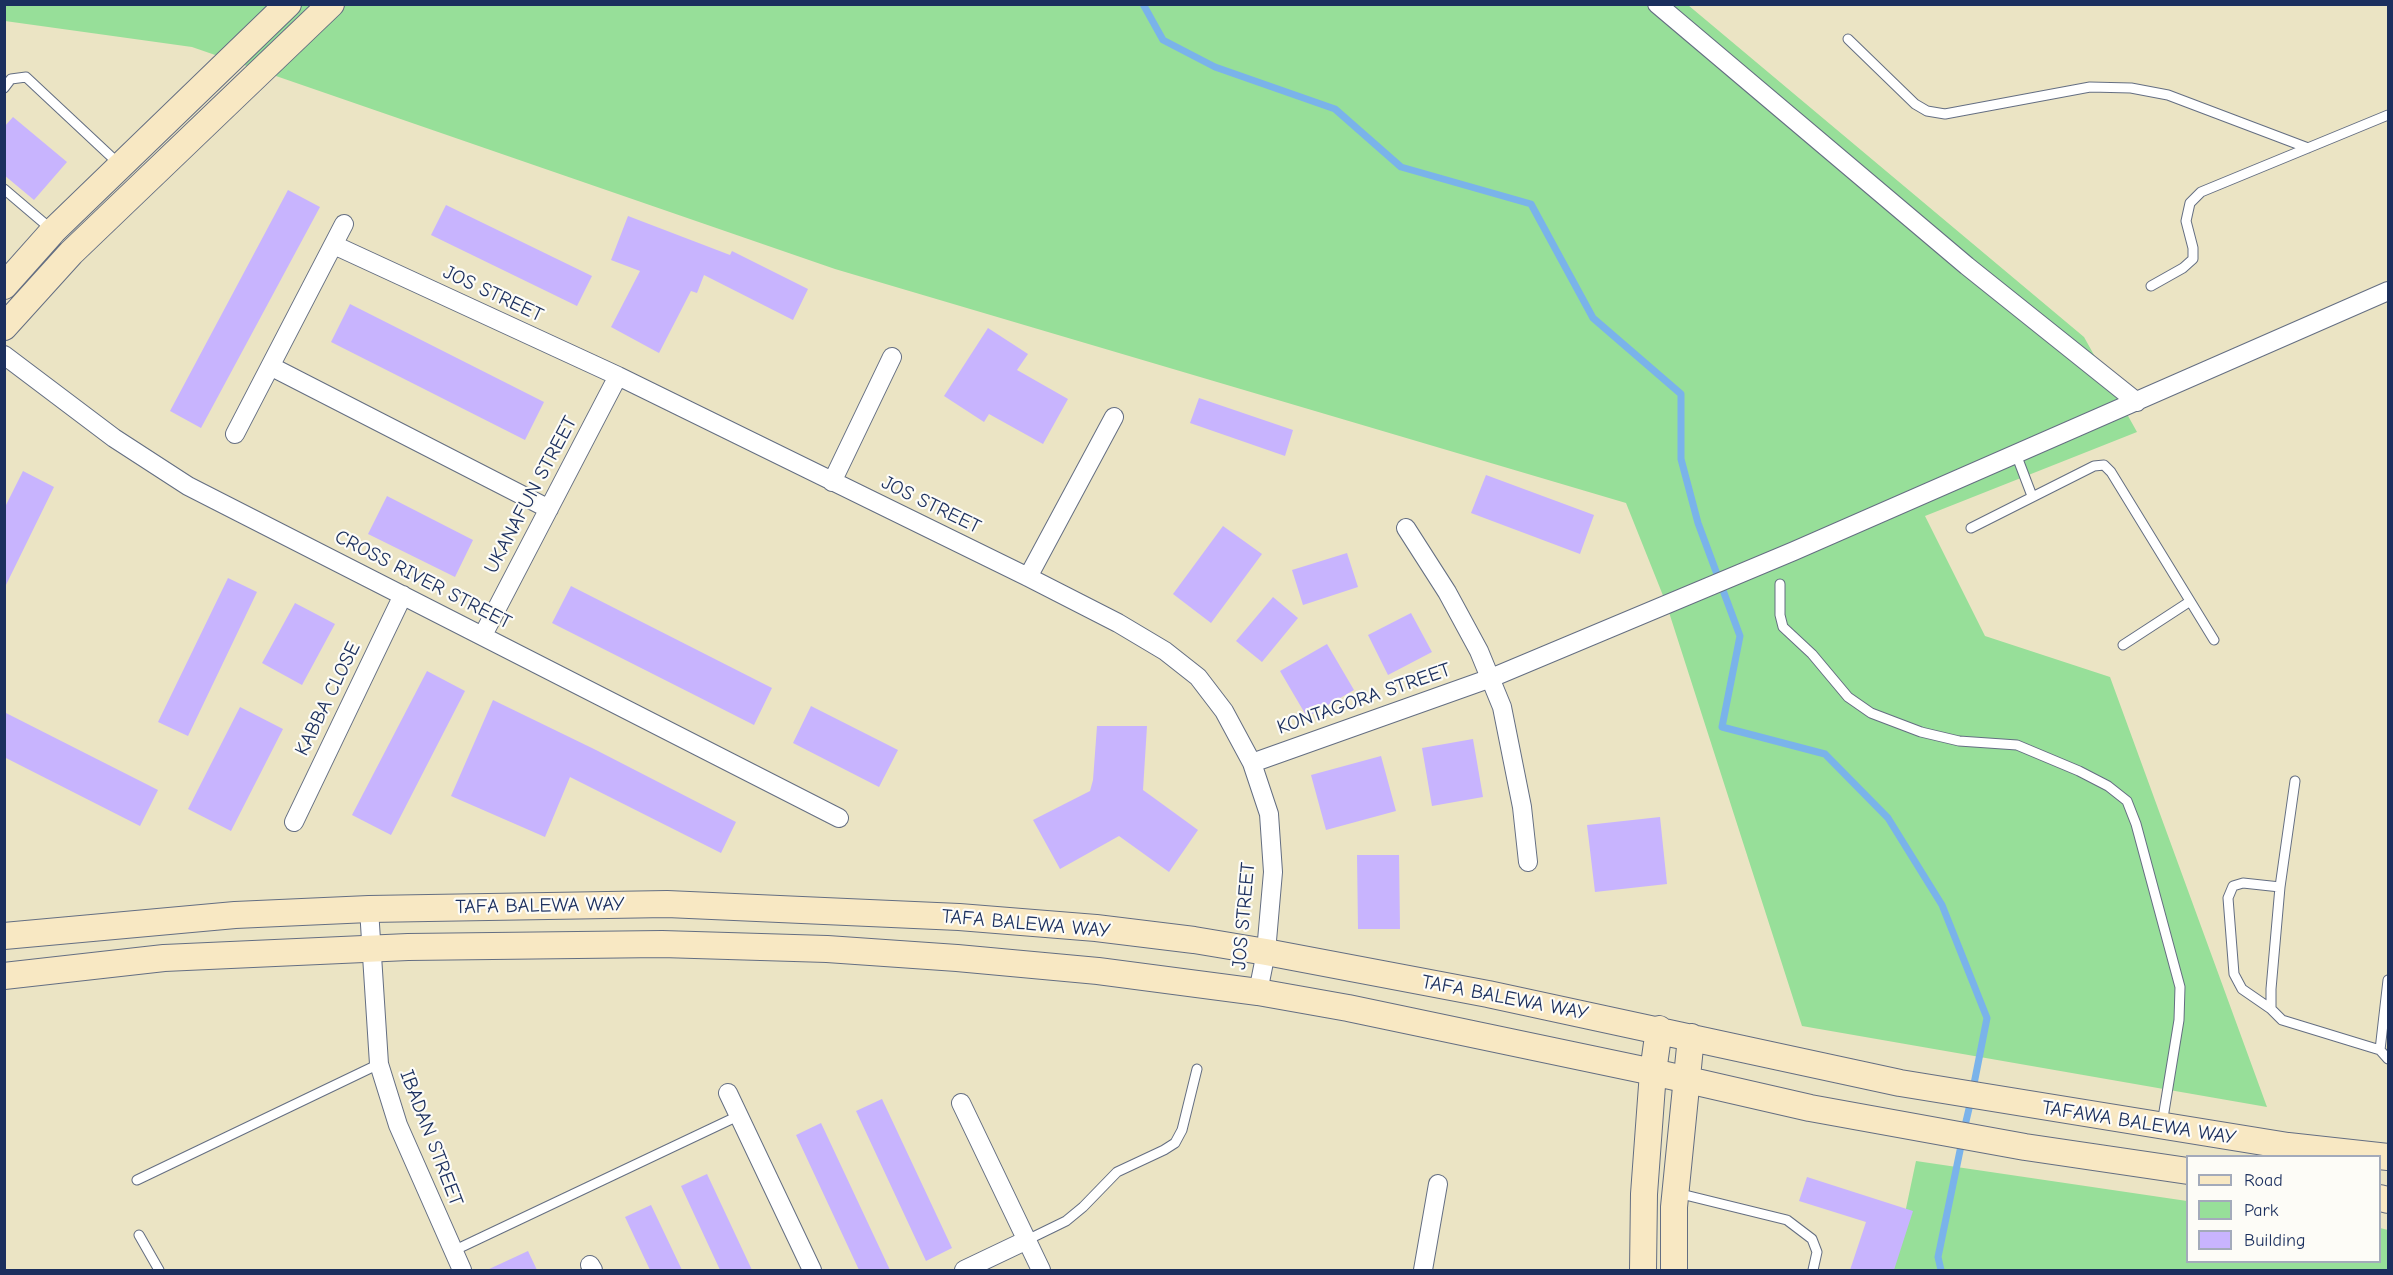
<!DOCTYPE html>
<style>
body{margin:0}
#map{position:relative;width:2393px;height:1275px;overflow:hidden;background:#ebe4c4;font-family:"Comic Neue",sans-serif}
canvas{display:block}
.frame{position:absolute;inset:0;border:6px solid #1b2f5e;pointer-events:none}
.legend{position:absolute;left:2186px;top:1155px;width:195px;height:108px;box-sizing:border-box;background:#fdfcf7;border:2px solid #a3aaba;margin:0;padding:8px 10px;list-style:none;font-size:18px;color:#1b2f5e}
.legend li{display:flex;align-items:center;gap:12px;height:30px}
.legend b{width:30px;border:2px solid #a3aaba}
</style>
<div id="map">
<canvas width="2393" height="1275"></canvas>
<div class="frame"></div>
<ul class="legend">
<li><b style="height:8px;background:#f8e8c3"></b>Road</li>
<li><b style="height:16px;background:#97df99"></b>Park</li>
<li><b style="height:16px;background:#c8b4fe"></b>Building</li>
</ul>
</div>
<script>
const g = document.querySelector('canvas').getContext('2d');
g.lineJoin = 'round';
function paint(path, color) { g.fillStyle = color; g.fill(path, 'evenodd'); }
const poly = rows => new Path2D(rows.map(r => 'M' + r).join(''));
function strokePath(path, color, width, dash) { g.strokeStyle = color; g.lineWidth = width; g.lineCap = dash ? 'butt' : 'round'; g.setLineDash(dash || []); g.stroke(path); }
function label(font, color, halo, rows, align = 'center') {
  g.font = font + ' "Comic Neue",sans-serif'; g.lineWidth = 4.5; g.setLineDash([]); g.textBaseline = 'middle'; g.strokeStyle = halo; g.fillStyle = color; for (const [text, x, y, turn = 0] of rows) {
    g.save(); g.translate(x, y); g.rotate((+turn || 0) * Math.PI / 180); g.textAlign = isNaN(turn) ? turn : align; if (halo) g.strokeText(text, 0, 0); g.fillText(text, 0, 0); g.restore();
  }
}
paint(poly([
 [5,4,1688,5,2084,337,2137,432,1925,516,1985,636,2110,677,2267,1107,1802,1026,1666,603,1626,503,835,269,192,47,5,21],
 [1916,1161,2187,1201,2188,1262,2380,1262,2380,1228,2388,1230,2388,1270,1893,1270]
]), '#97df99');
strokePath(poly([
 [1143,4,1163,40,1215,67,1335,109,1401,167,1531,204,1593,318,1681,394,1681,459,1698,523,1740,636,1722,727,1825,754,1888,818,1942,905,1987,1018,1973,1089],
 [1964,1130,1971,1100],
 [1941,1270,1938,1257,1962,1141]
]), '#7ab3ea', 7);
paint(poly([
 [13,117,67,162,34,200,4,175,4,127],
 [288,190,320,207,201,428,170,411],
 [446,205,592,276,577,306,431,235],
 [628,216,730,255,732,251,808,289,793,320,704,275,697,293,691,291,659,353,611,327,640,271,611,260],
 [350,304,544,402,525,440,331,342],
 [988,328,1028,354,1017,370,1068,399,1043,444,989,414,984,422,944,396],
 [1199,398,1293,430,1285,456,1190,423],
 [23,471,54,487,4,589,4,509],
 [1486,475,1594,515,1580,554,1471,513],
 [387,496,473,540,455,577,368,534],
 [1223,526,1262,554,1211,623,1173,594],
 [1347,553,1358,587,1303,605,1292,570],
 [228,578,257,592,188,736,158,722],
 [571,586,772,688,754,725,552,623],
 [1273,597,1298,618,1262,662,1236,641],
 [295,603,335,624,302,685,262,663],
 [1411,613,1432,652,1388,675,1368,635],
 [1327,644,1354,690,1307,717,1280,671],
 [427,671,465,691,391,835,352,815],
 [493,700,596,750,736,822,721,853,570,777,545,837,451,796],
 [811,706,898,750,879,787,793,743],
 [240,707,283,729,231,831,188,809],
 [4,712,158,790,140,826,4,757],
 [1097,726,1147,726,1143,790,1198,830,1169,872,1119,836,1060,869,1033,820,1090,791,1093,780],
 [1473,739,1483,797,1432,806,1422,748],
 [1381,756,1396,811,1326,830,1311,775],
 [1660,817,1667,884,1595,892,1587,825],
 [1357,855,1399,855,1400,929,1358,929],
 [882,1099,952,1248,926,1261,856,1111],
 [821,1123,890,1270,859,1270,796,1135],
 [707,1174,752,1270,720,1270,681,1186],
 [1807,1177,1913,1211,1894,1270,1850,1270,1866,1222,1799,1201],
 [651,1205,682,1270,650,1270,625,1217],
 [528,1251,537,1270,487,1270]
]), '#c8b4fe');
const lane = poly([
 [1848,39,1915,104,1927,111,1945,114,2090,87,2131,88,2168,95,2308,148],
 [4,88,11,79,26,77,119,164],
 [4,189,51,229],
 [2151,286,2183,268,2193,259,2193,248,2186,221,2190,203,2201,192,2388,115],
 [2016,454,2032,496],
 [1971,528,2094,466,2104,465,2111,472,2214,640],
 [1780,584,1780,615,1783,627,1812,654,1848,697,1871,713,1921,732,1959,741,2017,745,2079,771,2108,786,2127,801,2136,824,2180,987,2179,1020,2162,1124],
 [2123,645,2189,602],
 [2295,781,2280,887,2271,989,2271,1009,2282,1020,2380,1050],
 [2388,980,2380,1050,2388,1059],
 [2271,1009,2242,989,2234,974,2228,898,2233,886,2243,883,2280,887],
 [137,1180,379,1064],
 [1677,1193,1787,1220,1812,1239,1817,1252,1813,1270],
 [139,1235,159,1270],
 [1027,1240,1066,1221,1083,1207,1117,1172,1164,1150,1175,1143,1182,1130,1197,1069],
 [453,1251,738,1116]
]);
const street = poly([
 [1657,4,1967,266,2137,402],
 [334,245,618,376,1028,577,1118,623,1165,651,1198,677,1224,711,1252,763,1269,814,1273,872,1266,952,1258,992],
 [4,355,114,438,188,486,839,818],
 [272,367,549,509],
 [235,434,344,224],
 [832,482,892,357],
 [1406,528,1447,592,1479,651,1502,707,1522,807,1528,862],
 [1028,577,1114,417],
 [483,635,618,376],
 [1252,763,1491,678,1794,551,2388,291],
 [294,822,403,595],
 [369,909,379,1064,398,1125,462,1270],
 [728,1093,812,1270],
 [961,1103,1041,1270],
 [590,1265,593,1270],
 [964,1270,1027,1240],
 [1423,1270,1438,1184]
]);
const secondary = poly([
 [4,286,53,231,288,4],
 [4,327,71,253,331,4],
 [4,936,235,915,369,909,667,904,959,917,1096,928,1194,940,1266,952,1488,994,1900,1083,2288,1146,2388,1157],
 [4,976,164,958,408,947,662,944,827,949,957,958,1098,971,1258,992,1348,1008,1653,1072,1810,1108,2025,1147,2188,1171],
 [2380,1198,2388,1200],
 [1643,1270,1644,1194,1653,1072,1659,1029],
 [1674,1270,1674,1207,1691,1037]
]);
strokePath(lane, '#646e82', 11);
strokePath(street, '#646e82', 20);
strokePath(secondary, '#646e82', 28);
strokePath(lane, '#fff', 9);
strokePath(street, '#fff', 18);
strokePath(secondary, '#f8e8c3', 26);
label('20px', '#1b2f5e', '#fdfcf7', [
 ["JOS STREET",493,294,25],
 ["UKANAFUN STREET",531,495,-62],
 ["JOS STREET",931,505,26],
 ["CROSS RIVER STREET",423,580,27],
 ["KABBA CLOSE",328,699,-64],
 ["KONTAGORA STREET",1364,699,-19],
 ["TAFA BALEWA WAY",540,906,-1],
 ["JOS STREET",1244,916,-85],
 ["TAFA BALEWA WAY",1026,924,5],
 ["TAFA BALEWA WAY",1505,998,11],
 ["TAFAWA BALEWA WAY",2139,1123,9],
 ["IBADAN STREET",431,1138,69]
]);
</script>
